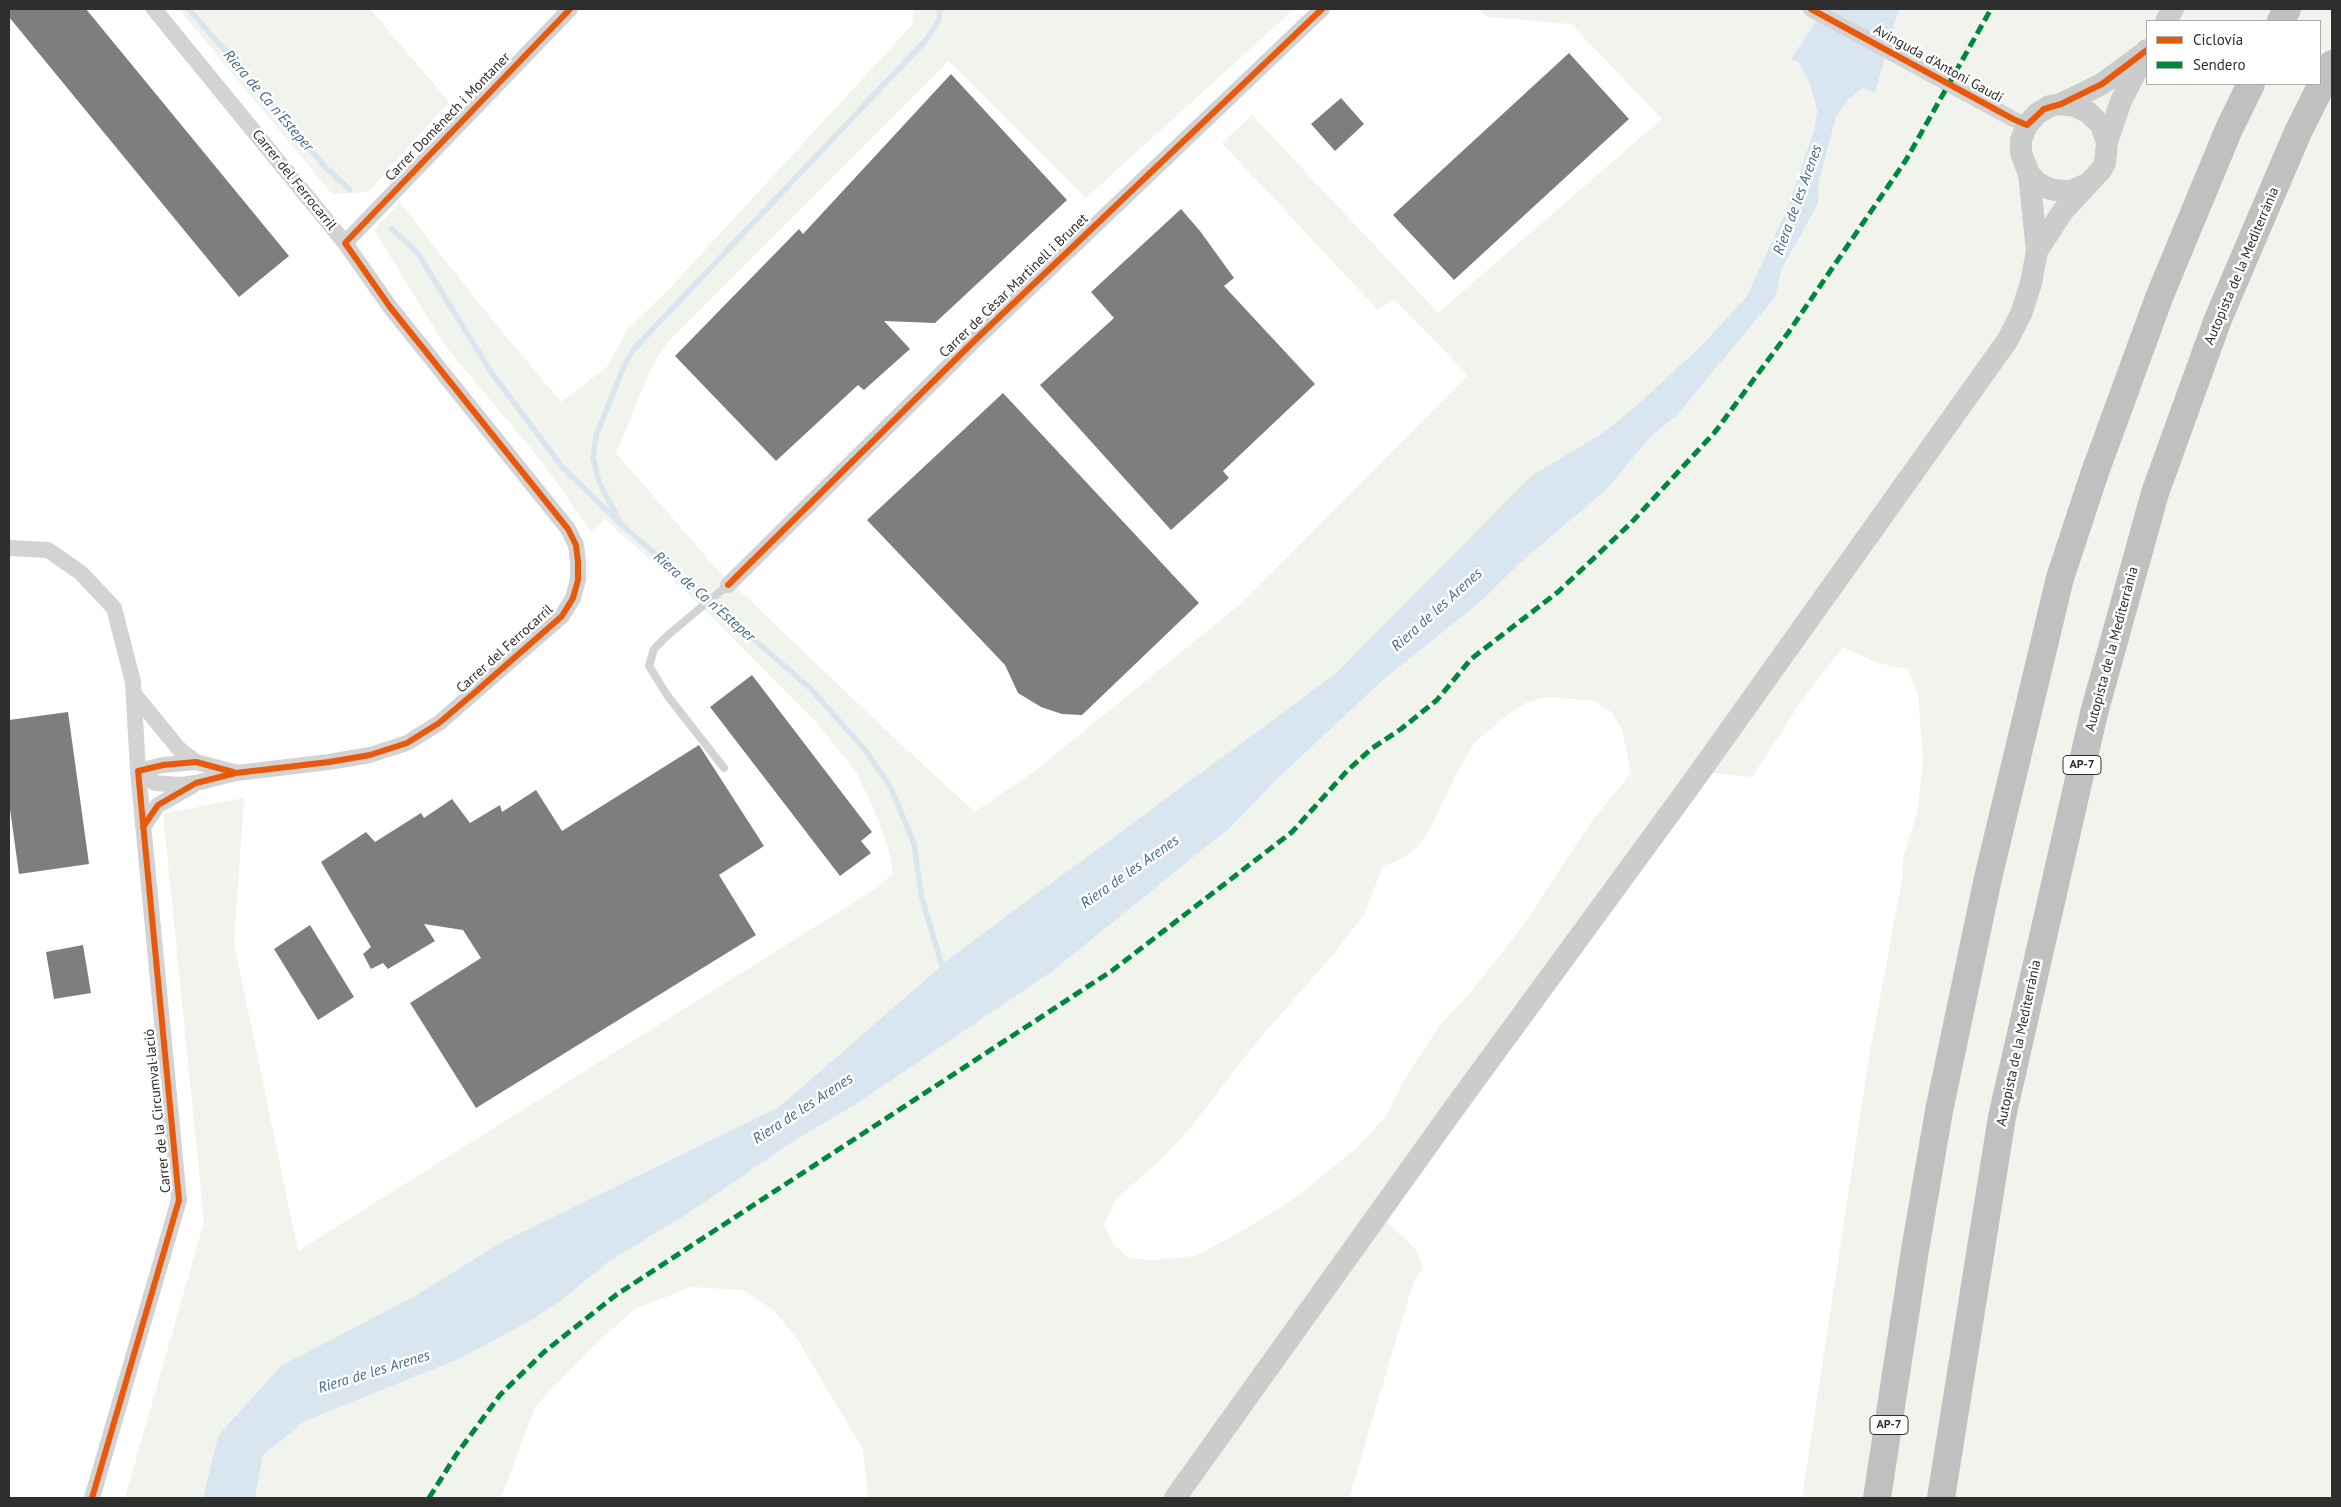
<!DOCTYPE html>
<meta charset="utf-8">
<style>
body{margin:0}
#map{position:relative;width:2341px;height:1507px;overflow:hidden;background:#fff;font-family:"PT Sans",sans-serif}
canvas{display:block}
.frame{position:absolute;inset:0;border:10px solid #2e2e2e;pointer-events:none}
.legend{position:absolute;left:2146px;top:20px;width:175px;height:65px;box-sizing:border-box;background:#fff;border:1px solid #ababab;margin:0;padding:6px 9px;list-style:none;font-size:15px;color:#2e2e2e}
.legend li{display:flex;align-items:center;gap:10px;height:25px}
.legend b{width:25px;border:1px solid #ababab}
</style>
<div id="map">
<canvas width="2341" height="1507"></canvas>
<div class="frame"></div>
<ul class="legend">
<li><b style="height:6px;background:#e8590c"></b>Ciclovía</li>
<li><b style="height:6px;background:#00873e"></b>Sendero</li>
</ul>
</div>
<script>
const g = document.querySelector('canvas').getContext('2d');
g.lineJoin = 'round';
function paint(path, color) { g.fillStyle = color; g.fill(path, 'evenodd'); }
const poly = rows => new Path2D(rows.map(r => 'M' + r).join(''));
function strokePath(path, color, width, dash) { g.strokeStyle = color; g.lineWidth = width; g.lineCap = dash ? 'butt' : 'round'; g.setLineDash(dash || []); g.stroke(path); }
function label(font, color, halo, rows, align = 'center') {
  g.font = font + ' "PT Sans",sans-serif'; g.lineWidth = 5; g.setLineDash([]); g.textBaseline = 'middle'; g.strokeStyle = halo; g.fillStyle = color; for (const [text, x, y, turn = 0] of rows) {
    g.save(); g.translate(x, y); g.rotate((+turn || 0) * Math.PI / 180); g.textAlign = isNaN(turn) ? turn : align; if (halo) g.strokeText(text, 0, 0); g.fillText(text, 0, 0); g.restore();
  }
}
paint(poly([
 [179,9,370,9,449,102,368,192,332,194],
 [914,9,1294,9,1086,198,949,61,668,342,654,362,616,453,716,568,894,738,975,812,1031,774,1243,602,1468,375,1394,299,1378,310,1222,143,1252,115,1438,313,1662,119,1571,24,1488,17,1478,9,1824,9,1792,59,1798,62,1808,79,1814,98,1817,112,1814,130,1789,204,1747,296,1701,346,1636,406,1603,433,1531,476,1335,674,955,954,779,1107,500,1243,415,1296,218,1436,203,1498,125,1498,204,1222,163,814,244,798,234,943,298,1251,872,891,893,874,889,851,879,821,857,773,816,722,692,597,605,519,591,532,543,463,446,347,374,230,400,203,494,322,561,402,607,367,628,329,670,288,912,25],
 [1899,9,2332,9,2332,1498,1802,1498,1869,1057,1902,880,1903,859,1918,809,1923,759,1918,695,1908,669,1877,663,1843,647,1802,700,1752,777,1712,773,1385,1220,1416,1250,1423,1268,1413,1283,1349,1498,868,1498,863,1450,800,1343,774,1310,743,1290,691,1287,635,1309,591,1348,535,1407,501,1498,255,1498,263,1455,305,1421,459,1359,528,1322,563,1299,608,1262,690,1212,794,1141,853,1106,1050,973,1232,826,1275,781,1382,681,1480,602,1520,563,1606,490,1651,436,1677,415,1776,296,1781,270,1818,204,1819,181,1836,117,1849,99,1863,88,1875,93],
 [2147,21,2320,21,2320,84,2147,84],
 [1549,697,1594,701,1611,712,1622,729,1631,773,1589,825,1525,923,1471,992,1440,1025,1405,1079,1386,1116,1358,1147,1306,1189,1285,1205,1233,1236,1195,1256,1151,1260,1129,1258,1113,1244,1104,1225,1116,1199,1153,1167,1187,1132,1255,1044,1330,958,1364,915,1383,866,1402,859,1417,847,1429,831,1454,778,1475,742,1507,715,1528,702]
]), '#f0f4ec');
paint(poly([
 [1824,9,1899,9,1875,93,1863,88,1849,99,1836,117,1819,181,1818,204,1781,270,1776,296,1677,415,1651,436,1606,490,1520,563,1480,602,1382,681,1275,781,1232,826,1050,973,853,1106,794,1141,690,1212,608,1262,563,1299,528,1322,459,1359,305,1421,263,1455,255,1498,203,1498,218,1436,281,1366,415,1296,500,1243,779,1107,955,954,1335,674,1531,476,1603,433,1636,406,1701,346,1747,296,1789,204,1814,130,1817,112,1814,98,1808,79,1798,62,1791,59]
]), '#d9e6f0');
strokePath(poly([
 [189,9,326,168,350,190],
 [392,229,417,252,491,372,563,468,623,526,811,689,866,751,891,788,914,844,922,899,944,972],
 [620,522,599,482,593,458,596,436,624,366,633,350,926,40,939,20,940,9]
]), '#d9e6f0', 5.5);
paint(poly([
 [9,9,86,9,289,256,239,297,9,17],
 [1569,53,1629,119,1454,280,1393,215],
 [951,74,1067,200,935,323,884,321,910,349,864,390,858,385,776,461,675,356,799,229,803,234],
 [1341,98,1364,124,1335,151,1311,124],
 [1181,209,1200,231,1234,278,1224,286,1315,384,1223,471,1229,478,1171,530,1040,385,1114,318,1091,292],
 [1003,393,1199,603,1082,715,1062,714,1041,707,1018,693,1005,665,867,520],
 [752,675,872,832,861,841,871,853,840,876,710,707],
 [68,712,89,864,19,874,9,802,9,720],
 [699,745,764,846,719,875,756,935,476,1108,410,1003,481,958,463,930,424,924,435,941,388,969,383,963,371,969,363,954,371,947,321,862,366,832,375,842,421,813,424,818,452,799,470,823,500,805,502,812,536,790,562,831],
 [310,925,354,997,318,1020,274,949],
 [83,945,91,993,54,999,46,952]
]), '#7e7e7e');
strokePath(poly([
 [724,768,667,695,649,666,654,649,668,635,728,585]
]), '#d3d3d3', 8);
strokePath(poly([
 [1811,9,2013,119,2027,125],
 [345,243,570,9],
 [9,548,48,550,81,573,114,608,133,682,138,771,179,1200,92,1498],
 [728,585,973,342,1322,9],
 [134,694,179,749,196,762],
 [138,771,155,783,180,785,196,783,236,773,329,762,370,755,407,743,439,723,562,616,573,598,578,580,578,562,576,545,568,529,390,307,345,243,154,9],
 [138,771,163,765,196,762,234,772],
 [143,827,158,805,192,786]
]), '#d3d3d3', 16);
strokePath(poly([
 [2166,21,2173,9],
 [2061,104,2102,84,2141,55],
 [2087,184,2071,191,2062,191,2050,189,2039,184,2029,174,2021,153,2021,140,2027,125,2038,113,2050,106,2061,104,2075,106,2089,113,2101,125,2107,142],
 [2037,251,2063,211,2101,170,2105,163,2107,142,2121,101,2147,50],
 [1175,1498,1455,1107,1692,783,2007,341,2021,314,2031,283,2037,251,2029,174]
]), '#ccc', 22);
strokePath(poly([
 [2281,21,2287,9],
 [1877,1498,1915,1250,1939,1111,1988,878,2060,578,2095,472,2160,295,2229,129,2251,84],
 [1941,1498,2002,1117,2094,713,2155,493,2218,319,2298,132,2332,64]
]), '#c0c0c0', 28);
strokePath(poly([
 [429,1498,456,1455,500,1395,544,1352,616,1295,1113,970,1292,832,1347,771,1371,749,1401,729,1437,700,1471,659,1558,592,1631,523,1715,432,1788,333,1906,160,1991,9]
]), '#00873e', 5, [10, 5]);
strokePath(poly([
 [1811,9,2013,119,2027,125,2044,109,2061,104,2102,84,2147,50],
 [728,585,973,342,1322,9],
 [143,827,158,805,196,783,236,773,329,762,370,755,407,743,439,723,473,694,562,616,573,598,578,580,578,562,576,545,568,529,390,307,345,243,570,9],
 [92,1498,179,1200,138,771,163,765,196,762,233,772]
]), '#e8590c', 6);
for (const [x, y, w] of [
 [2082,765,38],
 [1889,1425,38]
]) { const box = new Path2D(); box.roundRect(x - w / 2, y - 9.5, w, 19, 4); g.fillStyle = '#fff'; g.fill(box); strokePath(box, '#2e2e2e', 1); }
label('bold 12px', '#2e2e2e', null, [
 ["AP-7",2082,765],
 ["AP-7",1889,1425]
]);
label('14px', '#2e2e2e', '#fff', [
 ["Avinguda d'Antoni Gaudí",1938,64,29],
 ["Carrer Domènech i Montaner",448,117,-46],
 ["Carrer del Ferrocarril",294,180,51],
 ["Autopista de la Mediterrània",2242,266,-67],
 ["Carrer de Cèsar Martinell i Brunet",1014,286,-44],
 ["Carrer del Ferrocarril",505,649,-42],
 ["Autopista de la Mediterrània",2112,649,-75],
 ["Autopista de la Mediterrània",2019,1043,-78],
 ["Carrer de la Circumval·lació",158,1111,-96]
]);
label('italic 15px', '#406a8b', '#fff', [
 ["Riera de Ca n'Esteper",268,101,49],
 ["Riera de les Arenes",1798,200,-70],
 ["Riera de Ca n'Esteper",704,597,41],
 ["Riera de les Arenes",1437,610,-42],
 ["Riera de les Arenes",1130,872,-35],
 ["Riera de les Arenes",803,1109,-33],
 ["Riera de les Arenes",374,1372,-17]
]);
</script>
